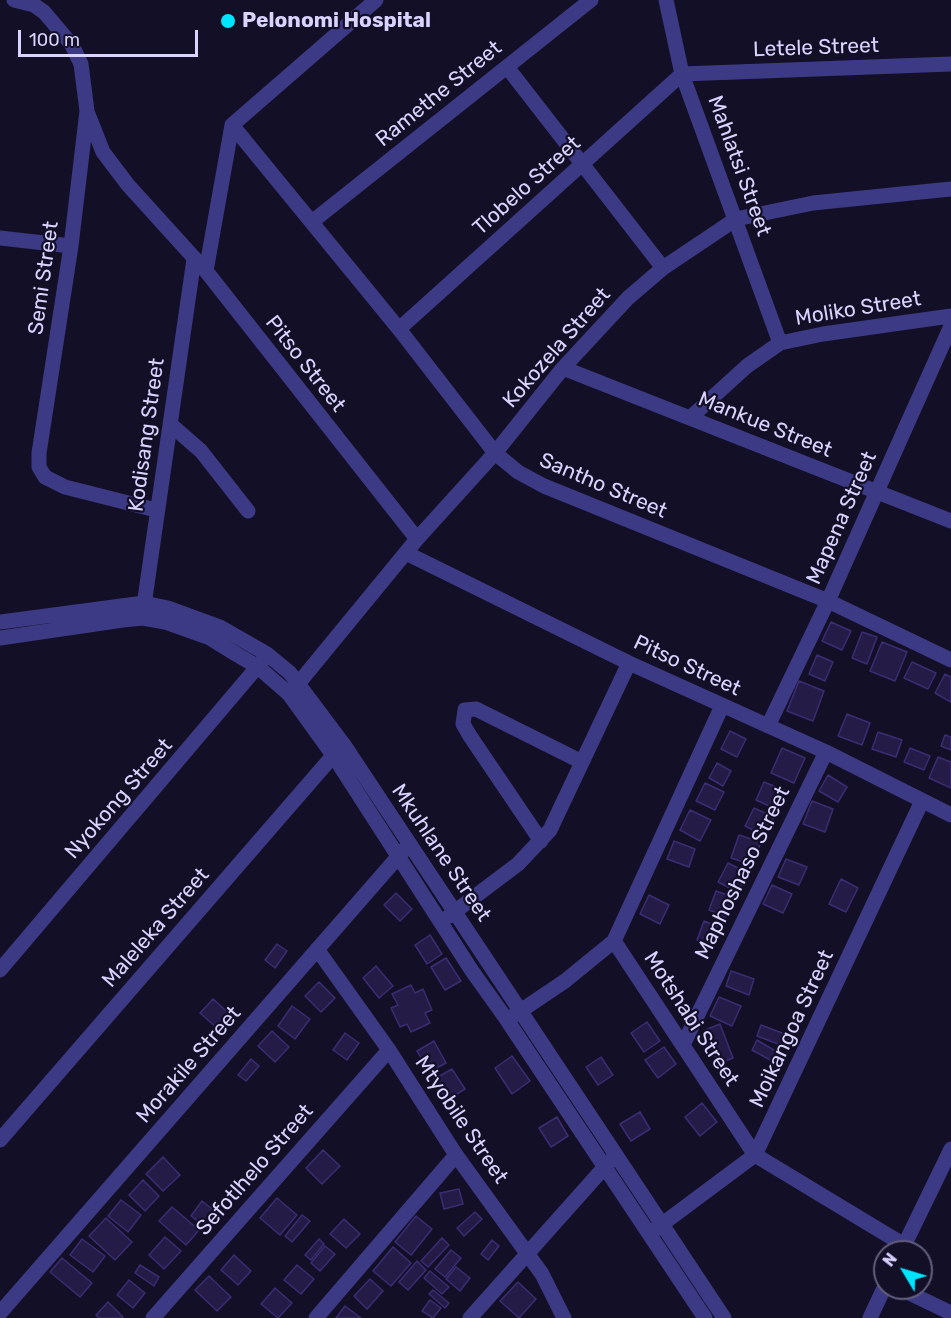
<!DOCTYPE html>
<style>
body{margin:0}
#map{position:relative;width:951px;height:1318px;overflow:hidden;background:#130f26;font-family:Rubik,sans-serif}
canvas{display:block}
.north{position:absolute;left:873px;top:1240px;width:60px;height:60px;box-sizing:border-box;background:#130f26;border:2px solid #625e7d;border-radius:50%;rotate:308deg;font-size:16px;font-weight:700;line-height:24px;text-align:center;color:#d9d4ff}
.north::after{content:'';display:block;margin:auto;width:21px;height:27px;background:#00e5ff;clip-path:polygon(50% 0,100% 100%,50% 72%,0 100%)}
.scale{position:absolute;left:18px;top:30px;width:180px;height:27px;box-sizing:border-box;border:3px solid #d9d4ff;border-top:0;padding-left:8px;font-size:18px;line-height:21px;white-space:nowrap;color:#d9d4ff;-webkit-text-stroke:4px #130f26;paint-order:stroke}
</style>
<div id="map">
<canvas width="951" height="1318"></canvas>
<div class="north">N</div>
<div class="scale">100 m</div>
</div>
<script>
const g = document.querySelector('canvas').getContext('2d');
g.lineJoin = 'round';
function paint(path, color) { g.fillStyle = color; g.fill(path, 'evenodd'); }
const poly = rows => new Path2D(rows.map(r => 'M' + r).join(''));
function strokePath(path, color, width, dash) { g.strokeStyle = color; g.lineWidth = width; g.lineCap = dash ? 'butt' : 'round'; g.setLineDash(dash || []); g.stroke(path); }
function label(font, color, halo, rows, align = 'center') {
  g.font = font + ' Rubik,sans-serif'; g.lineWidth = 4.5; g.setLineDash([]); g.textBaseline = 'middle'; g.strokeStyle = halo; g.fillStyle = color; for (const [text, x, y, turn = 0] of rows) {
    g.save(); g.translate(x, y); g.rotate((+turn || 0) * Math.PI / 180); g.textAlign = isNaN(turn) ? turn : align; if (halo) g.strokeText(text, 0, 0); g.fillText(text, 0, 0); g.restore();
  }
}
const building = poly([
 [831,622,851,631,842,650,822,641,831,622],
 [862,632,877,637,867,664,852,658,862,632],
 [882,642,907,652,895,681,870,671,882,642],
 [817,655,833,662,825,681,809,674,817,655],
 [912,662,936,673,928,689,904,678,912,662],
 [945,674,951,677,951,702,935,693,945,674],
 [799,681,824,691,813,721,787,711,799,681],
 [847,714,870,723,862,745,838,736,847,714],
 [730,731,746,739,737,757,721,749,730,731],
 [878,732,902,740,896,757,872,749,878,732],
 [945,735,951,737,951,750,941,746,945,735],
 [782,748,805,758,794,783,771,773,782,748],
 [910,748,930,756,924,770,904,762,910,748],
 [938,757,951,762,951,788,929,778,938,757],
 [717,763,731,771,723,786,709,778,717,763],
 [828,775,847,787,838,802,819,791,828,775],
 [764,782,786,791,778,810,756,800,764,782],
 [705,783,724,792,715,810,696,801,705,783],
 [812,801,833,809,825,832,803,824,812,801],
 [754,808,774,817,765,836,745,826,754,808],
 [690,810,711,820,700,841,680,830,690,810],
 [739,835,761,842,752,865,731,858,739,835],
 [674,841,695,849,689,867,667,859,674,841],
 [786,859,807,867,799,885,778,877,786,859],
 [728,863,748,873,738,892,718,882,728,863],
 [841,879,858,888,846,912,829,904,841,879],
 [772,885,792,894,783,913,763,904,772,885],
 [716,891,733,897,726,917,709,910,716,891],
 [396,893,412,909,400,921,384,905,396,893],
 [649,895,669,905,660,924,640,914,649,895],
 [704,921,717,926,709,945,697,940,704,921],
 [430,935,442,954,427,964,415,945,430,935],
 [277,944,287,951,275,968,265,960,277,944],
 [446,958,461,981,445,990,431,967,446,958],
 [376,966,393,986,379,998,363,978,376,966],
 [731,971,754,979,749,995,726,986,731,971],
 [319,982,335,998,321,1012,305,996,319,982],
 [411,985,415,993,423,989,432,1010,425,1013,430,1023,411,1032,407,1024,400,1027,391,1008,398,1005,392,994,411,985],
 [719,997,741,1006,732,1026,710,1016,719,997],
 [213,999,231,1015,218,1029,200,1013,213,999],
 [292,1006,310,1019,295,1039,278,1026,292,1006],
 [647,1022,660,1041,644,1052,631,1033,647,1022],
 [720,1024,733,1058,718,1064,705,1030,720,1024],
 [761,1025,790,1036,786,1047,757,1036,761,1025],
 [272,1031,289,1047,275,1062,258,1046,272,1031],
 [345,1033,359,1043,347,1060,333,1050,345,1033],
 [757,1040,779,1053,774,1062,752,1050,757,1040],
 [434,1041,446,1063,429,1072,417,1051,434,1041],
 [664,1047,676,1064,658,1078,645,1060,664,1047],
 [512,1056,530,1081,512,1094,495,1068,512,1056],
 [601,1057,613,1075,598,1085,586,1067,601,1057],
 [251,1059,259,1066,246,1081,238,1075,251,1059],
 [452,1069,465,1089,447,1100,434,1079,452,1069],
 [702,1103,717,1122,700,1136,685,1117,702,1103],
 [640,1112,650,1129,631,1141,620,1124,640,1112],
 [557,1117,568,1136,551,1147,539,1128,557,1117],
 [323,1150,340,1166,322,1184,306,1168,323,1150],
 [163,1157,180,1175,163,1191,146,1174,163,1157],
 [143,1180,159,1196,145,1211,129,1195,143,1180],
 [459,1189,463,1204,444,1209,440,1193,459,1189],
 [277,1198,297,1215,280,1235,260,1218,277,1198],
 [121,1200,141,1215,128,1232,108,1216,121,1200],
 [202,1201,216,1212,205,1227,191,1216,202,1201],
 [172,1207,199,1230,186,1245,159,1221,172,1207],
 [475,1212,482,1219,464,1236,457,1228,475,1212],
 [302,1215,310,1221,292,1242,285,1236,302,1215],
 [416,1216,432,1229,411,1255,395,1242,416,1216],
 [106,1218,132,1242,115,1260,89,1236,106,1218],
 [344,1219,360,1234,346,1248,330,1234,344,1219],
 [165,1237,181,1251,164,1269,149,1255,165,1237],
 [442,1238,449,1245,428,1267,421,1261,442,1238],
 [82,1239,105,1256,93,1272,70,1255,82,1239],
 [319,1239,324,1244,311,1260,305,1255,319,1239],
 [492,1240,499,1246,488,1260,481,1254,492,1240],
 [325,1246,335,1254,320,1271,311,1263,325,1246],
 [393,1247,411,1263,391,1286,373,1271,393,1247],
 [451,1250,461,1258,445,1277,435,1269,451,1250],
 [234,1255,251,1271,238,1285,221,1270,234,1255],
 [62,1258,92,1283,80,1297,50,1272,62,1258],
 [417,1261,426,1270,408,1290,399,1282,417,1261],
 [140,1265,159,1277,154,1286,135,1273,140,1265],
 [297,1265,314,1279,301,1294,284,1280,297,1265],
 [456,1267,470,1278,460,1291,446,1279,456,1267],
 [430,1271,449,1287,442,1294,424,1278,430,1271],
 [209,1276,231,1297,217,1311,195,1290,209,1276],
 [370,1279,383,1291,367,1309,354,1296,370,1279],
 [129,1280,145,1293,133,1308,117,1295,129,1280],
 [518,1282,536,1299,519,1318,500,1301,518,1282],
 [275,1288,292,1303,278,1318,261,1304,275,1288],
 [433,1290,449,1303,445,1308,429,1294,433,1290],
 [430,1300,441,1308,433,1318,422,1311,430,1300],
 [108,1302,123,1317,122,1318,99,1318,96,1315,108,1302],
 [345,1306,361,1318,336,1318,345,1306]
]);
paint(building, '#241b47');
strokePath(building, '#3b2d73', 1.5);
strokePath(poly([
 [14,0,34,5,44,12,72,45,81,64,87,111,71,246,39,453,39,467,45,477,65,487,156,510],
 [666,0,682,74,780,343],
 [507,67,663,268],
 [682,74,951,64],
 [88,114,103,152,128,185,206,271,417,539],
 [232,125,399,329,495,453,518,472,544,486,828,601,951,660],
 [232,125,376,0],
 [313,221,591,0],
 [0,238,71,246],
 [206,271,232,125],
 [399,329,682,74],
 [563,368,951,521],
 [691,417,747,366,780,343,823,334,951,316],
 [170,424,201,451,248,511],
 [406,553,629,663,826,752,951,815],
 [143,612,194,259],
 [0,622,144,603,168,608,220,627,267,654,290,673,344,745,724,1318],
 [0,638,123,620,143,618,165,622,210,638,231,651,258,667,289,694,333,755,472,971,507,1020,705,1318],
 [293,690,417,539,495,453,563,368,628,298,663,268,736,219,813,203,951,189],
 [768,726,828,601,951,326],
 [541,841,470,736,463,724,465,710,476,709,582,762],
 [449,916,518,864,550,830,629,663],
 [614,941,755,1155,904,1245],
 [317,949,389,1050,456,1155,542,1274,564,1318],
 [0,970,264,659],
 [513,1016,565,981,614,941,722,706],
 [683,1045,826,752],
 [0,1140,338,750],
 [653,1231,755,1155,922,801],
 [901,1252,951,1149],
 [899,1288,951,1313],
 [0,1313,404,850],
 [153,1318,389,1050],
 [316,1318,456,1155],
 [470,1318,610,1161],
 [870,1318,885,1286]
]), '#3d3a85', 15);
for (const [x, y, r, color] of [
 [228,21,8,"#00e5ff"]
]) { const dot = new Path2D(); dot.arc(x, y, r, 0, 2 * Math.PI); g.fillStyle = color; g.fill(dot); strokePath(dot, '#130f26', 2); }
label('bold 21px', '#d9d4ff', '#130f26', [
 ["Pelonomi Hospital",242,21]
], 'left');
label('21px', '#d9d4ff', '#130f26', [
 ["Letele Street",816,48,-2],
 ["Ramethe Street",439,94,-39],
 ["Mahlatsi Street",739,166,70],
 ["Tlobelo Street",527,186,-42],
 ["Semi Street",44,278,-82],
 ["Moliko Street",858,309,-9],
 ["Kokozela Street",557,348,-49],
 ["Pitso Street",305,364,52],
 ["Mankue Street",765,425,22],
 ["Kodisang Street",147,435,-82],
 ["Santho Street",603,486,23],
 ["Mapena Street",842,518,-66],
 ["Pitso Street",687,666,25],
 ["Nyokong Street",119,799,-49],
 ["Mkuhlane Street",441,853,56],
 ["Maphoshaso Street",743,873,-64],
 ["Maleleka Street",156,928,-49],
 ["Motshabi Street",691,1019,57],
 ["Moikangoa Street",792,1029,-65],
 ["Morakile Street",189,1065,-49],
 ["Mtyobile Street",461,1120,56],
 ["Sefotlhelo Street",255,1170,-49]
]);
</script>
